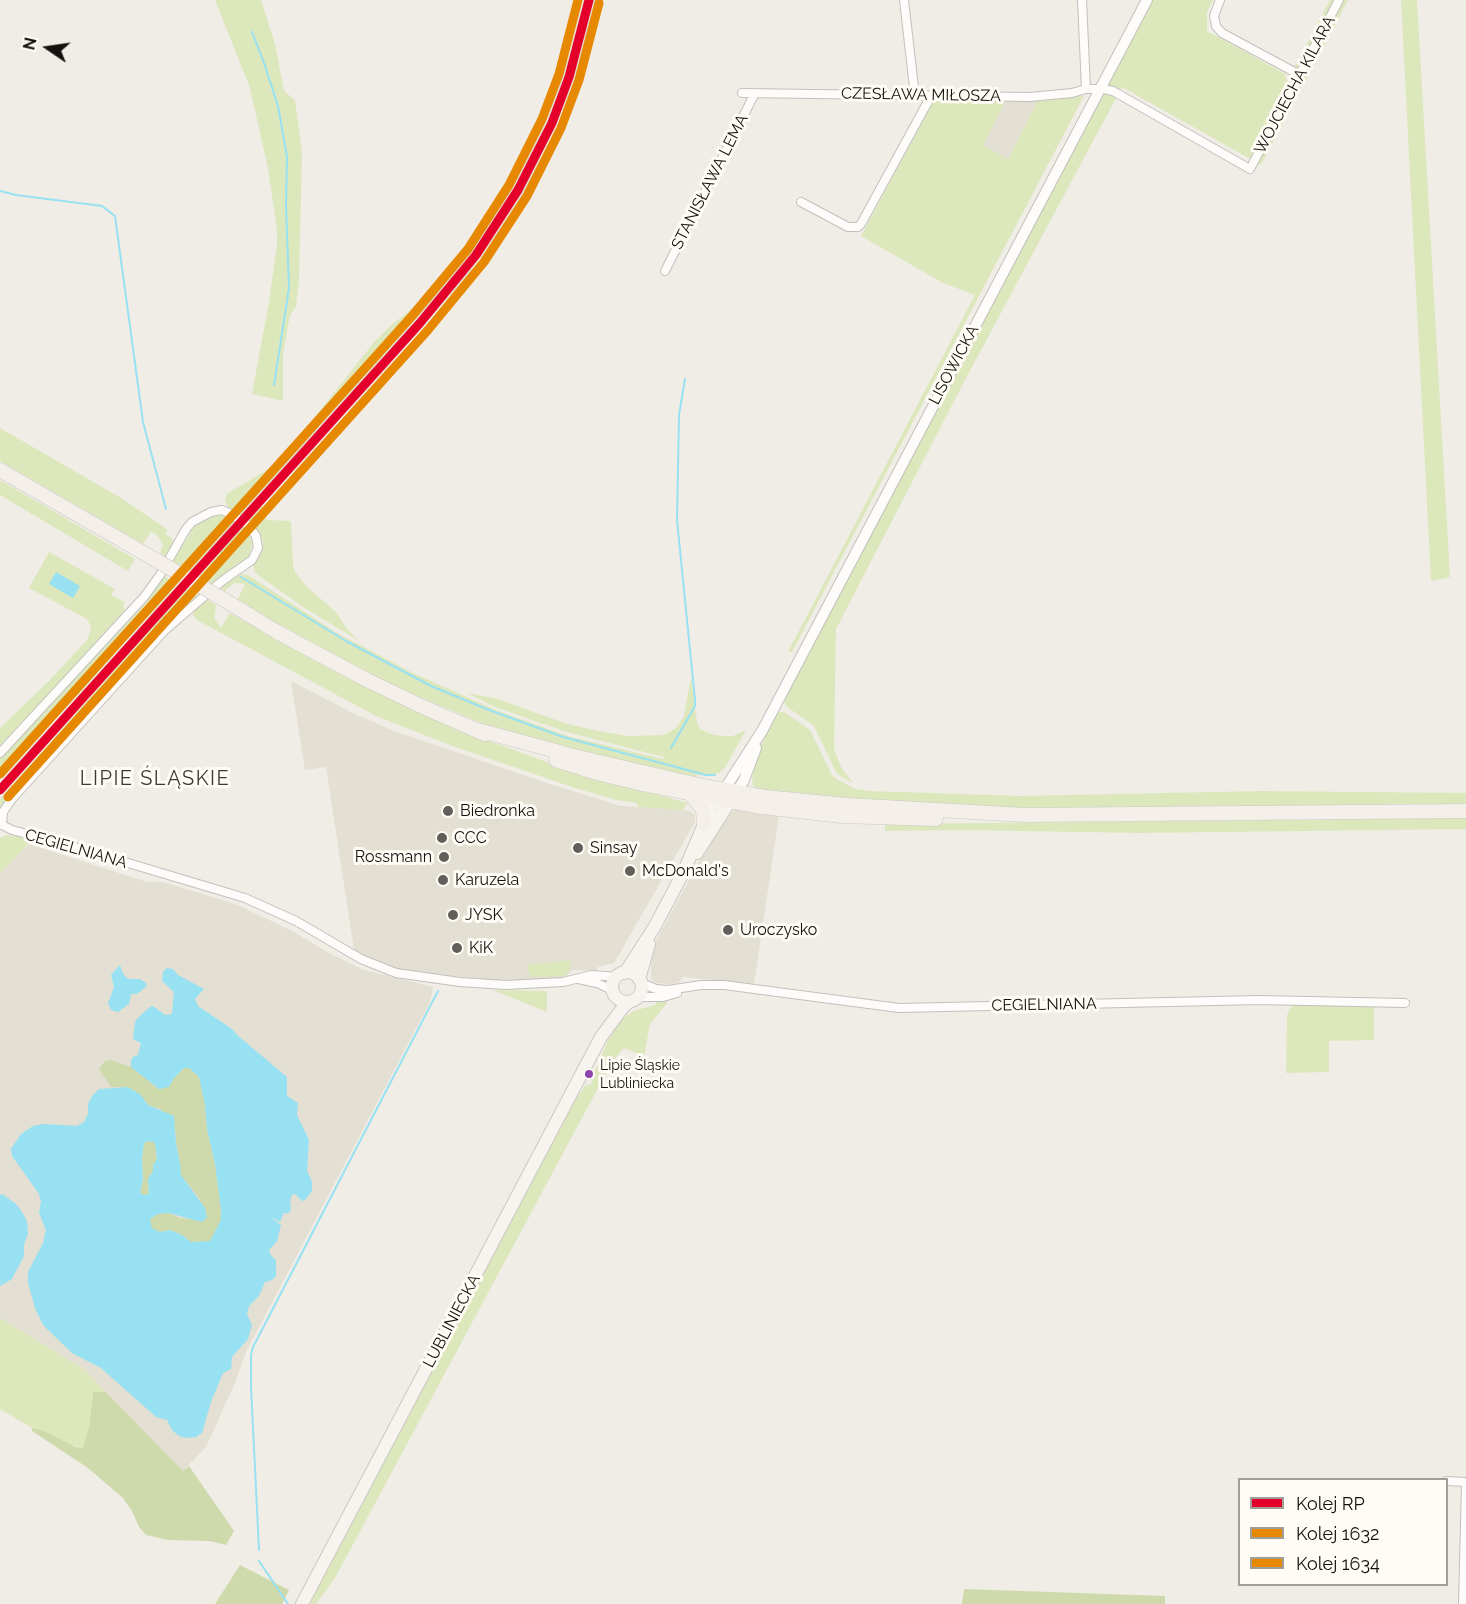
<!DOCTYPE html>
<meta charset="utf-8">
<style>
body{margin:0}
#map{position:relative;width:1466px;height:1604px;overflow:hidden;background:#f0ede6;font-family:Raleway,sans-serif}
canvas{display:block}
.legend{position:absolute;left:1238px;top:1478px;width:210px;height:108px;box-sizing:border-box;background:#fefcf5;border:2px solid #a09e99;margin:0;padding:8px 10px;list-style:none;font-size:18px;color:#13120e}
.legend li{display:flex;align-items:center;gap:12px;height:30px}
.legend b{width:30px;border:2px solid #a09e99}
.north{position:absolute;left:18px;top:18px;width:60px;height:60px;-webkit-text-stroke:4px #fefcf5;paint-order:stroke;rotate:283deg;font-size:16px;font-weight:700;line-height:24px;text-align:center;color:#13120e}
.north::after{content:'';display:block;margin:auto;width:21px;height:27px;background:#13120e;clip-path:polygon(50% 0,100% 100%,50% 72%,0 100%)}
</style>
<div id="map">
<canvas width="1466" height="1604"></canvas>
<ul class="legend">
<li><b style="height:8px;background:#e4002b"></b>Kolej RP</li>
<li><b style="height:8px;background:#e78801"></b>Kolej 1632</li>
<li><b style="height:8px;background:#e78801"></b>Kolej 1634</li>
</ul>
<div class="north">N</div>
</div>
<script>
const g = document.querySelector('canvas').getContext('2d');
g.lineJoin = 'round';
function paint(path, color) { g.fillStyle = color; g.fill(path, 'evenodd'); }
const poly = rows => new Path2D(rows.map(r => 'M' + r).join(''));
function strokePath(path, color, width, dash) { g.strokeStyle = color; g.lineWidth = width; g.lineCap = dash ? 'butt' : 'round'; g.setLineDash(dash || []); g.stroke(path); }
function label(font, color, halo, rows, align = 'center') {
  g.font = font + ' Raleway,sans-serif'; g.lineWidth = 6; g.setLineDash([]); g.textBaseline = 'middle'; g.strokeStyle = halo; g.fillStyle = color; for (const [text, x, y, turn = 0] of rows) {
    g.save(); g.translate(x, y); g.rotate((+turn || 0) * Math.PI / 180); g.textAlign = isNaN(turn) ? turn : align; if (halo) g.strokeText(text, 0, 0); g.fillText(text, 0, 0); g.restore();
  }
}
paint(poly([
 [583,0,596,0,577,83,568,97,523,197,465,279,248,520,240,513,424,309,498,211,537,139,568,59],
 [1038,100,1008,159,982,145,1005,102],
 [235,520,243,526,199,576,190,571],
 [291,681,357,715,394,731,550,784,621,806,683,810,690,811,695,815,695,822,614,963,598,967,596,971,572,970,565,978,507,981,408,972,375,962,354,950,326,767,305,770],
 [745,809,779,815,754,984,683,977,679,982,672,984,656,983,651,979,651,963,647,961,657,939,708,845,727,817,734,810],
 [29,844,147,882,163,882,238,905,292,931,329,953,364,970,433,987,430,1002,247,1350,234,1385,206,1447,183,1471,85,1370,0,1318,0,874]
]), '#e3dfd2');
paint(poly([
 [215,0,261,0,275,44,284,91,295,100,302,152,299,279,296,307,290,315,283,354,283,401,252,394,269,302,277,245,277,230,268,168,250,88],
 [1153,0,1213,0,1207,12,1207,31,1285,74,1287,81,1330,0,1348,0,1261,165,1122,87,965,380,836,629,834,749,841,767,853,783,840,776,835,770,814,726,786,706,784,698],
 [1401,0,1417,0,1450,577,1431,581],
 [1084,96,792,652,788,652,975,295,943,283,861,236,934,101,1005,102,983,145,1008,159,1038,100],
 [414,307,424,309,240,513,228,507,225,501,227,494,268,469,287,452,375,341,389,327],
 [0,428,121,498,168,530,165,534,172,538,173,543,167,557,160,553,163,545,160,539,155,533,151,532,143,544,0,461],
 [0,480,135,559,128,571,0,495],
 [262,505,262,511,267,520,291,521,293,565,295,572,307,587,336,612,347,629,359,641,303,607,255,573,253,565,261,554,263,541,259,533,248,520],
 [221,515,235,520,190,571,173,561,194,527,208,517],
 [243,526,250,536,252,544,249,556,213,584,199,576],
 [49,552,115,589,111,595,125,602,123,605,125,610,0,749,0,728,48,682,88,639,91,627,87,619,29,588],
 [242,574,248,575,337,633,415,674,496,710,568,736,663,759,664,757,566,732,495,707,467,693,498,699,567,724,604,732,628,736,664,735,676,728,684,716,691,677,697,722,700,729,711,734,722,736,733,736,746,730,726,766,719,773,710,776,697,775,695,782,505,733,417,696,372,675,273,621,238,599,245,584,234,583,225,591,220,588,232,579],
 [164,576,177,584,168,595,0,780,0,757,137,612],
 [186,589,197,596,142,648,0,807,0,799],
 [206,599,216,605,214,618,221,628,230,613,310,658,407,705,484,739,577,773,688,803,683,810,638,807,637,803,616,800,575,788,455,747,376,716,197,620,193,615,194,610],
 [780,712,784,712,810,730,832,775,838,780,855,789,869,791,1021,796,1261,791,1466,793,1466,804,973,809,818,797,757,790,752,784,754,762,776,713],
 [1466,818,1466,829,1140,833,960,830,885,831,885,824],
 [7,835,33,839,0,874,0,838],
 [571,960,569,972,564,976,535,977,532,977,528,970,527,965],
 [493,990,547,991,547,1012],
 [667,999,667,1003,650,1024,644,1056,624,1048,612,1062,335,1578,316,1604,308,1604,567,1112,585,1086,591,1084,596,1075,594,1074,607,1042,621,1020,633,1011,655,1005,657,1001],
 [1298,1004,1374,1006,1374,1040,1329,1041,1329,1072,1286,1073,1287,1015,1292,1005],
 [0,1318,85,1370,106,1392,93,1392,89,1427,83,1449,32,1428,0,1409]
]), '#dce7bc');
paint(poly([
 [111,1060,131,1067,159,1089,169,1086,174,1078,184,1068,189,1068,199,1077,205,1105,207,1129,215,1164,221,1210,221,1220,210,1242,191,1242,182,1235,170,1230,160,1232,152,1229,150,1219,158,1214,169,1213,180,1218,191,1219,200,1199,181,1175,180,1163,176,1143,176,1132,160,1109,148,1105,141,1095,128,1087,111,1087,99,1069,105,1061],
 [149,1141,155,1143,157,1159,153,1171,148,1179,149,1194,145,1196,140,1193,143,1180,142,1158,144,1142],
 [93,1392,106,1392,183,1471,189,1466,234,1531,226,1545,210,1541,168,1540,146,1535,139,1527,132,1511,123,1498,88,1468,32,1431,32,1428,44,1431,76,1447,83,1448,89,1427],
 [240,1565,289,1590,282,1604,215,1604],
 [964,1589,1165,1596,1165,1604,962,1604]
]), '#cedaac');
paint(poly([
 [56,572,80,586,73,598,49,584],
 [120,965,123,974,128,979,140,979,146,983,147,986,137,994,131,994,129,1004,118,1012,111,1010,108,1003,114,987,111,975],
 [167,968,173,969,178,975,204,989,195,999,198,1006,232,1029,237,1035,287,1077,287,1096,298,1103,297,1115,309,1140,307,1171,312,1181,312,1191,305,1200,302,1201,295,1194,293,1194,290,1200,291,1210,288,1213,284,1213,280,1222,271,1217,281,1225,277,1241,269,1250,271,1256,276,1260,276,1276,272,1280,265,1282,259,1296,249,1306,247,1314,252,1325,248,1339,232,1357,231,1369,223,1373,211,1402,202,1433,196,1437,187,1438,179,1436,172,1430,167,1420,156,1417,101,1368,72,1353,43,1325,35,1308,28,1283,28,1272,43,1243,46,1230,39,1213,41,1202,39,1194,12,1156,11,1149,21,1134,33,1126,44,1124,77,1126,84,1122,88,1114,88,1104,92,1096,99,1089,128,1087,141,1095,148,1105,174,1116,176,1143,180,1163,181,1175,205,1208,207,1218,201,1222,169,1213,158,1214,150,1219,152,1228,160,1232,170,1230,182,1235,191,1242,210,1241,221,1220,221,1210,215,1164,207,1129,205,1105,199,1077,189,1068,184,1068,174,1078,169,1087,159,1089,131,1067,131,1061,133,1057,138,1055,141,1043,133,1039,135,1022,139,1017,150,1007,153,1006,165,1015,172,1014,174,992,162,981,163,972],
 [149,1141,155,1143,157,1159,153,1165,153,1171,148,1179,149,1194,144,1195,140,1193,143,1180,142,1158,144,1143],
 [2,1194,16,1204,22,1212,27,1221,28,1234,24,1245,24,1256,12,1279,0,1286,0,1195]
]), '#97e1f2');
strokePath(poly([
 [252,32,264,63,278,106,287,157,286,206,289,288,274,385],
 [0,191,16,195,102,206,115,216,143,422,166,509],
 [241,577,346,641,431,686,489,710,563,737,706,775,715,775],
 [671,748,695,706,695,700,677,520,679,415,685,379],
 [259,1550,251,1387,251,1355,253,1347,438,991],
 [259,1561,288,1604]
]), '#97e1f2', 2);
const minor = poly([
 [904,0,915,96],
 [1082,0,1086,89],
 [1220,0,1214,16,1216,26,1222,33,1300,75],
 [742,93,1030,97,1072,93,1086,89,1104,89,1113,91,1250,169,1339,0],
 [801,202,848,227,858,227,861,224,931,96],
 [665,271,755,93],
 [0,753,144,597,160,575,186,529,192,522,211,512,222,510,229,513,248,525,256,536,258,548,252,560,222,581,164,631,12,799,3,812,2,825,12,830,68,845,245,898,296,921,361,959,396,973,460,982,506,985,563,982,592,975,617,977],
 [578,979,597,983,612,990],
 [641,983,656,989,668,990,701,985,724,985,899,1008,1259,1000,1405,1003],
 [637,997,663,997,677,993],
 [1446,1481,1466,1482],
 [1463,1604,1466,1483]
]);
const secondary = poly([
 [724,790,762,731,1147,0],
 [737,791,744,780,756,748]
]);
const primary = poly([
 [697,853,734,795],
 '612 987a15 15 0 1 1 30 0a15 15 0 1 1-30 0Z',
 [625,973,655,926,684,871,711,808,722,793],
 [639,979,649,944],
 [302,1604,601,1037,624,1006,629,1002]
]);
const trunk = poly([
 [0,470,154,559],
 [223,599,277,632,367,680,423,707,485,734],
 [478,730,578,757,703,786,765,797,847,805,1025,815,1466,811],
 [556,760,597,773,642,784,754,806,841,816,936,819],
 [691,795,703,810,704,823]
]);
strokePath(minor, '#c2c0bb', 10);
strokePath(secondary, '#c2c0bb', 12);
strokePath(primary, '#cac9c6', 14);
strokePath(trunk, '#cac9c6', 15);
strokePath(minor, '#fdfcfb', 8);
strokePath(secondary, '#fdfcfb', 10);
strokePath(primary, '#f7f3ef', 12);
strokePath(trunk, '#f5efea', 14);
const trunkBridge = poly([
 [154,559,223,599]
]);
strokePath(trunkBridge, '#cac9c6', 15, []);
strokePath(trunkBridge, '#f5efea', 14);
strokePath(poly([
 [0,790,420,323,476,255,518,190,552,123,569,77,589,0]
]), '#e4002b', 9);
strokePath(poly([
 [8,797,428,330,484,262,527,196,561,128,579,80,599,3]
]), '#e78801', 9);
strokePath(poly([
 [0,774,412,316,468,249,509,185,542,119,559,74,578,0]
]), '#e78801', 9);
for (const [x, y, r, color] of [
 [448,811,6,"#605f5a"],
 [442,838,6,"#605f5a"],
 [578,848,6,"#605f5a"],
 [444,857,6,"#605f5a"],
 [630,871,6,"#605f5a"],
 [443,880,6,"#605f5a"],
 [453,915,6,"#605f5a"],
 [728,930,6,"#605f5a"],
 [457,948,6,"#605f5a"],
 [589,1074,5,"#8e44ad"]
]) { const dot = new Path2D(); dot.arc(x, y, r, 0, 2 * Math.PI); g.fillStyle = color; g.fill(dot); strokePath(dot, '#fefcf5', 2); }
label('14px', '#13120e', '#fefcf5', [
 ["Lipie Śląskie",600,1066],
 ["Lubliniecka",600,1084]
], 'left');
label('16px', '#13120e', '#fefcf5', [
 ["WOJCIECHA KILARA",1295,85,-62],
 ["CZESŁAWA MIŁOSZA",921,95,1],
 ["STANISŁAWA LEMA",710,182,-63],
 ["LISOWICKA",954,365,-62],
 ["CEGIELNIANA",76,849,16],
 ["CEGIELNIANA",1044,1005,-1],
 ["LUBLINIECKA",452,1321,-62]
]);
label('16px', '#13120e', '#fefcf5', [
 ["Biedronka",460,811],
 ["CCC",454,838],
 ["Sinsay",590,848],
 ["Rossmann",432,857,"right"],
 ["McDonald's",642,871],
 ["Karuzela",455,880],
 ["JYSK",465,915],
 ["Uroczysko",740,930],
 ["KiK",469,948]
], 'left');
g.letterSpacing = '1.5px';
label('20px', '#3e3b32', '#fefcf5', [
 ["LIPIE ŚLĄSKIE",155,779]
]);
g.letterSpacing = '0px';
</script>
